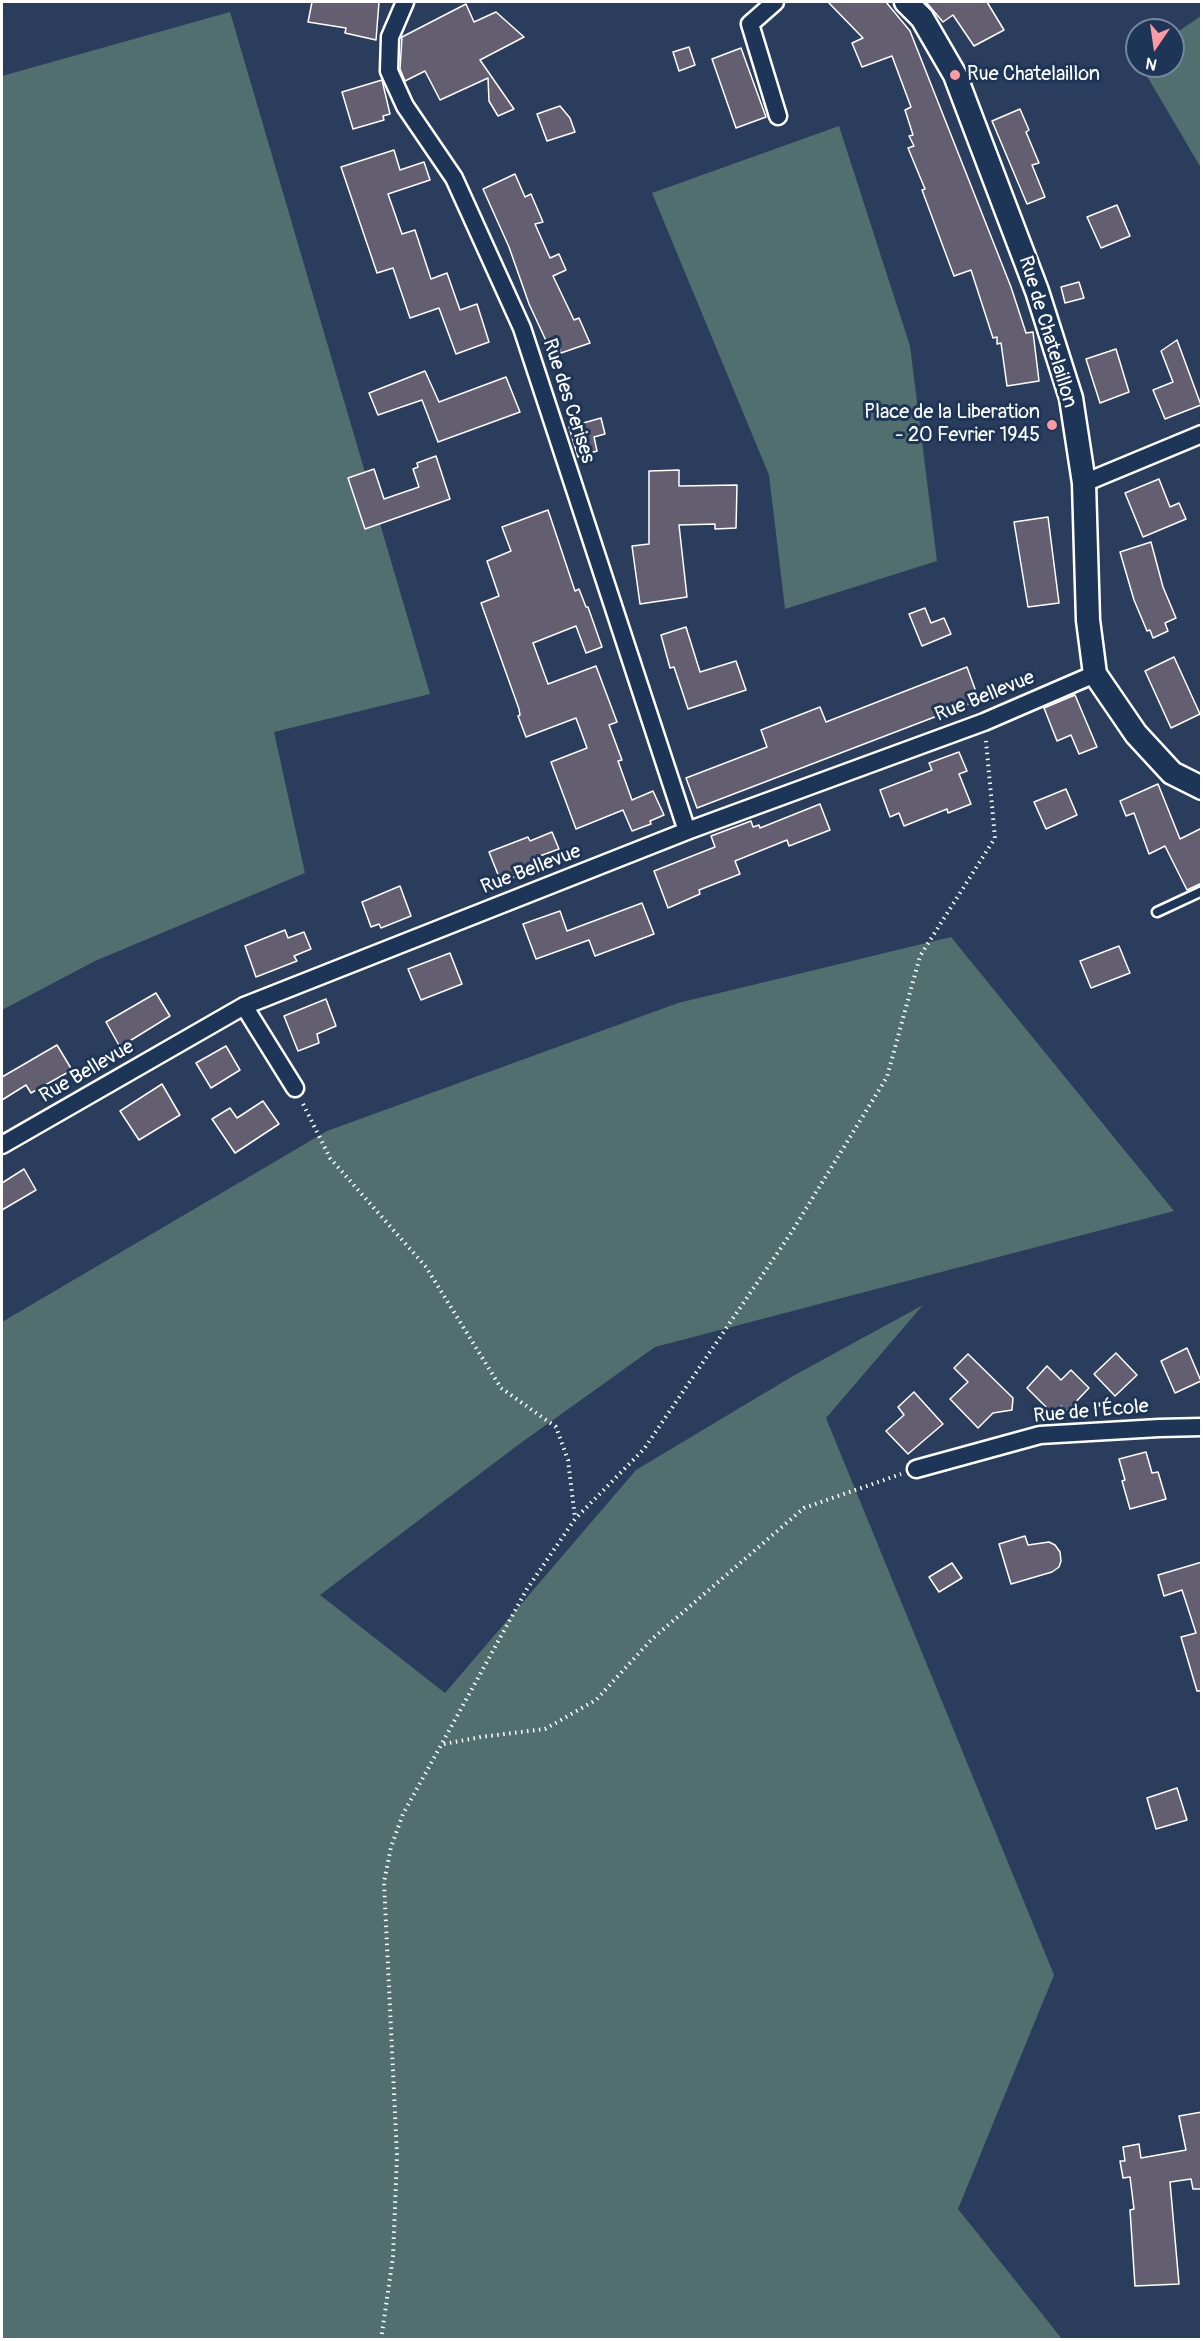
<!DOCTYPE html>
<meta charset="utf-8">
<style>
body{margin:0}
#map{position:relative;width:1203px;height:2341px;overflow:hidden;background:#2b3d5c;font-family:Pangolin,sans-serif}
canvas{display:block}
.frame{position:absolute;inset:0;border:3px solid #fff;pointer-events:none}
.north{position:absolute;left:1125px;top:18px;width:60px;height:60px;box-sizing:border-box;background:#1d3557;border:2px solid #77869a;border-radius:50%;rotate:193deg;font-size:16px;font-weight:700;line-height:24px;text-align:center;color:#fff}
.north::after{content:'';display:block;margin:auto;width:21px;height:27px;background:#ff9aa2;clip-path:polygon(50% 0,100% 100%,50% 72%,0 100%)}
</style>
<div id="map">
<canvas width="1203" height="2341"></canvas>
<div class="frame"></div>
<div class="north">N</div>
</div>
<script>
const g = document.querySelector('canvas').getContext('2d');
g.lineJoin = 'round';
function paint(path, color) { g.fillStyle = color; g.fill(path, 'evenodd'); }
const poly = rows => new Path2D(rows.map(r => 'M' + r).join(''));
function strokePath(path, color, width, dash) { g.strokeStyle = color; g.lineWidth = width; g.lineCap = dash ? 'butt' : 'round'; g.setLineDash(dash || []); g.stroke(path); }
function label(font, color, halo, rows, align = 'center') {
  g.font = font + ' Pangolin,sans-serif'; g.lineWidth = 6; g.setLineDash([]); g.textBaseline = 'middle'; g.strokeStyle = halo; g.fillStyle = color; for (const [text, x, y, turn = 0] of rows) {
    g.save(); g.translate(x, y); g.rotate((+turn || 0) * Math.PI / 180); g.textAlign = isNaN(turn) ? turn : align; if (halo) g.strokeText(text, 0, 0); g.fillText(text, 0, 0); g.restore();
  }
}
paint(poly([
 [230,12,430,694,274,732,305,873,95,961,2,1010,2,76],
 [1201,16,1201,168,1141,66,1173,66,1173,35],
 [839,126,910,346,937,561,785,609,769,475,652,193],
 [951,937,1174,1211,655,1347,518,1445,320,1595,445,1693,636,1470,793,1376,923,1305,826,1418,1054,1975,958,2209,1062,2339,2,2339,2,1322,327,1131,678,1003]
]), '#506f6e');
const building = poly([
 [312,2,379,2,376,40,345,33,346,28,308,22,312,2],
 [828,2,886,2,910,31,1011,287,1026,333,1033,332,1039,381,1007,386,1001,343,997,344,997,337,993,338,971,270,954,276,922,190,925,189,908,148,914,146,909,136,913,135,905,110,911,107,892,56,862,67,852,43,863,38,828,2],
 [926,2,987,2,1004,30,974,46,953,15,943,22,926,2],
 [466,4,474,22,496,12,524,37,480,60,514,109,498,116,489,101,488,78,440,100,425,71,405,81,400,69,402,37,466,4],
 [689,47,695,65,679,71,673,52,689,47],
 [741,48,766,117,736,128,712,59,741,48],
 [382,80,390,114,383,116,384,120,353,129,342,92,382,80],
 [560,106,570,118,575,132,547,141,537,114,560,106],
 [1020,109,1029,130,1026,132,1039,163,1032,165,1045,197,1027,204,992,121,1020,109],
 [394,150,400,170,424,162,430,180,388,194,402,234,415,230,431,279,447,273,460,310,477,304,489,342,456,354,439,308,410,318,393,268,377,273,341,167,394,150],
 [515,174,525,197,531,194,543,222,535,224,550,258,559,254,566,270,553,276,574,320,579,318,590,343,561,353,557,342,548,345,529,304,509,247,483,189,515,174],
 [1117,205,1130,236,1101,248,1087,217,1117,205],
 [1079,282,1084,298,1065,303,1061,287,1079,282],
 [1177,340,1201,405,1165,419,1153,390,1173,382,1161,351,1177,340],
 [1116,349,1129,392,1100,403,1086,359,1116,349],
 [425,371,439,402,506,377,520,412,438,442,422,400,378,415,369,393,425,371],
 [601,418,605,434,594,437,597,451,578,457,569,427,601,418],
 [436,456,450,499,365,529,348,478,374,469,384,499,419,487,413,469,418,467,417,463,436,456],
 [679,470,679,486,737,485,736,528,715,529,715,524,679,525,687,597,640,604,632,546,649,544,649,471,679,470],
 [1159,479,1170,507,1179,503,1186,519,1143,537,1125,493,1159,479],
 [548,510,575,591,579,589,586,607,588,607,602,647,586,653,576,626,533,643,548,684,596,666,617,722,609,725,622,760,618,761,632,800,653,791,664,815,650,821,651,824,632,831,623,810,576,829,551,762,587,748,576,718,526,737,518,716,520,715,519,709,481,603,499,596,487,561,511,551,502,527,548,510],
 [1048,517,1059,603,1028,607,1014,522,1048,517],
 [1151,542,1163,587,1176,618,1165,623,1168,631,1153,638,1150,630,1147,631,1134,600,1120,552,1151,542],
 [925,608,931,623,944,618,951,634,922,646,909,614,925,608],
 [686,627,700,672,736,661,746,690,688,709,674,667,670,668,661,635,686,627],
 [1174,657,1200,714,1171,728,1145,671,1174,657],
 [967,667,979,700,697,808,686,778,767,747,761,730,820,707,826,722,967,667],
 [1075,695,1097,747,1079,754,1071,735,1057,741,1044,708,1075,695],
 [959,752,967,771,959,774,971,804,948,813,947,809,904,826,899,813,890,817,880,790,932,770,929,763,959,752],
 [1158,784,1180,839,1202,828,1202,883,1187,890,1165,846,1149,854,1134,813,1126,816,1120,801,1158,784],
 [1066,789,1077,815,1046,829,1034,802,1066,789],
 [820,804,830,830,789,846,787,840,735,861,740,874,699,890,700,894,668,908,654,871,715,847,711,836,751,821,753,827,759,825,760,828,820,804],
 [552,832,559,849,537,857,540,867,501,882,489,852,528,837,530,841,552,832],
 [400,886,411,916,381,928,379,924,371,927,362,902,400,886],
 [642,903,654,934,595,956,589,940,536,959,523,924,560,911,567,931,642,903],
 [285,930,288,938,304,932,311,949,294,956,297,961,256,977,245,946,285,930],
 [1119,946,1130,973,1091,988,1080,961,1119,946],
 [450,953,462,984,421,1000,408,969,450,953],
 [156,993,170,1016,120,1047,106,1022,156,993],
 [326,999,336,1026,317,1034,319,1043,298,1051,284,1016,326,999],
 [57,1045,72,1070,31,1093,26,1085,2,1100,2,1077,57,1045],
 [226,1046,240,1070,211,1088,196,1063,226,1046],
 [162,1084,180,1115,139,1140,120,1111,162,1084],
 [263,1101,279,1124,235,1153,212,1119,230,1108,237,1118,263,1101],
 [24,1169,36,1190,2,1210,2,1183,24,1169],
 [1187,1348,1201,1381,1175,1393,1161,1361,1187,1348],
 [1116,1353,1137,1375,1115,1396,1094,1374,1116,1353],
 [968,1354,1013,1398,1012,1410,993,1413,978,1428,950,1399,968,1382,954,1368,968,1354],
 [1047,1366,1061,1380,1071,1370,1089,1388,1067,1411,1061,1406,1053,1414,1027,1388,1047,1366],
 [914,1392,943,1424,908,1454,886,1431,904,1415,898,1407,914,1392],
 [1146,1452,1152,1473,1158,1472,1166,1499,1130,1509,1122,1481,1125,1480,1119,1459,1146,1452],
 [1025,1536,1028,1545,1049,1542,1055,1545,1060,1552,1061,1561,1059,1567,1052,1572,1011,1584,999,1544,1025,1536],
 [1202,1562,1202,1691,1197,1691,1181,1637,1196,1633,1182,1590,1164,1596,1158,1575,1202,1562],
 [952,1563,962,1578,939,1592,929,1577,952,1563],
 [1177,1788,1187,1820,1156,1829,1147,1798,1177,1788],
 [1202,2112,1202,2189,1193,2189,1191,2179,1170,2182,1179,2284,1135,2286,1130,2210,1134,2209,1130,2177,1123,2178,1120,2161,1125,2161,1123,2147,1139,2144,1141,2158,1186,2150,1179,2116,1202,2112]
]);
paint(building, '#635e70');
strokePath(building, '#fff', 1.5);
const lane = poly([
 [1157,912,1202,891]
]);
const street = poly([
 [405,2,390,37,389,71,405,106,454,178,522,328,687,831],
 [775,2,750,24,778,116],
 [1084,483,1202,434],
 [244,1006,295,1088],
 [2,1145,244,1006,687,831,984,722,1095,674],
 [916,1469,1040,1435,1159,1428,1202,1427]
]);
const secondary = poly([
 [906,2,922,18,955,75,1037,291,1071,398,1084,483,1088,620,1095,674,1136,734,1172,773,1202,788]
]);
strokePath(lane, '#fff', 13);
strokePath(street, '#fff', 21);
strokePath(secondary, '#fff', 27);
strokePath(poly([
 [303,1104,330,1158,426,1267,501,1388,556,1427,568,1460,575,1518],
 [444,1744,481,1737,545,1729,596,1700,652,1639,804,1508,901,1474],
 [381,2340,393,2257,397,2155,384,1882,391,1847,403,1814,527,1589,575,1519,644,1449,791,1233,887,1077,920,956,995,838,986,741]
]), '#fff', 4, [1.5, 4.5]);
strokePath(lane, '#1d3557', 8);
strokePath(street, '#1d3557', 16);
strokePath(secondary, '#1d3557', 22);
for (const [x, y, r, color] of [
 [955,75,6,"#ff9aa2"],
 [1052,425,6,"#ff9aa2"]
]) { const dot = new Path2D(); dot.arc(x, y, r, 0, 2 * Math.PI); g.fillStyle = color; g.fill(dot); strokePath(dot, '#1d3557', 2); }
label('20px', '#fff', '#1d3557', [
 ["Rue Chatelaillon",967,75],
 ["Place de la Liberation",1040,413,"right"],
 ["- 20 Fevrier 1945",1040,436,"right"]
], 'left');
label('20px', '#fff', '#1d3557', [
 ["Rue de Chatelaillon",1047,332,73],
 ["Rue des Cerises",568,401,72],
 ["Rue Bellevue",985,697,-22],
 ["Rue Bellevue",531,870,-21],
 ["Rue Bellevue",87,1072,-30],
 ["Rue de l'École",1091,1412,-5]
]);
</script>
